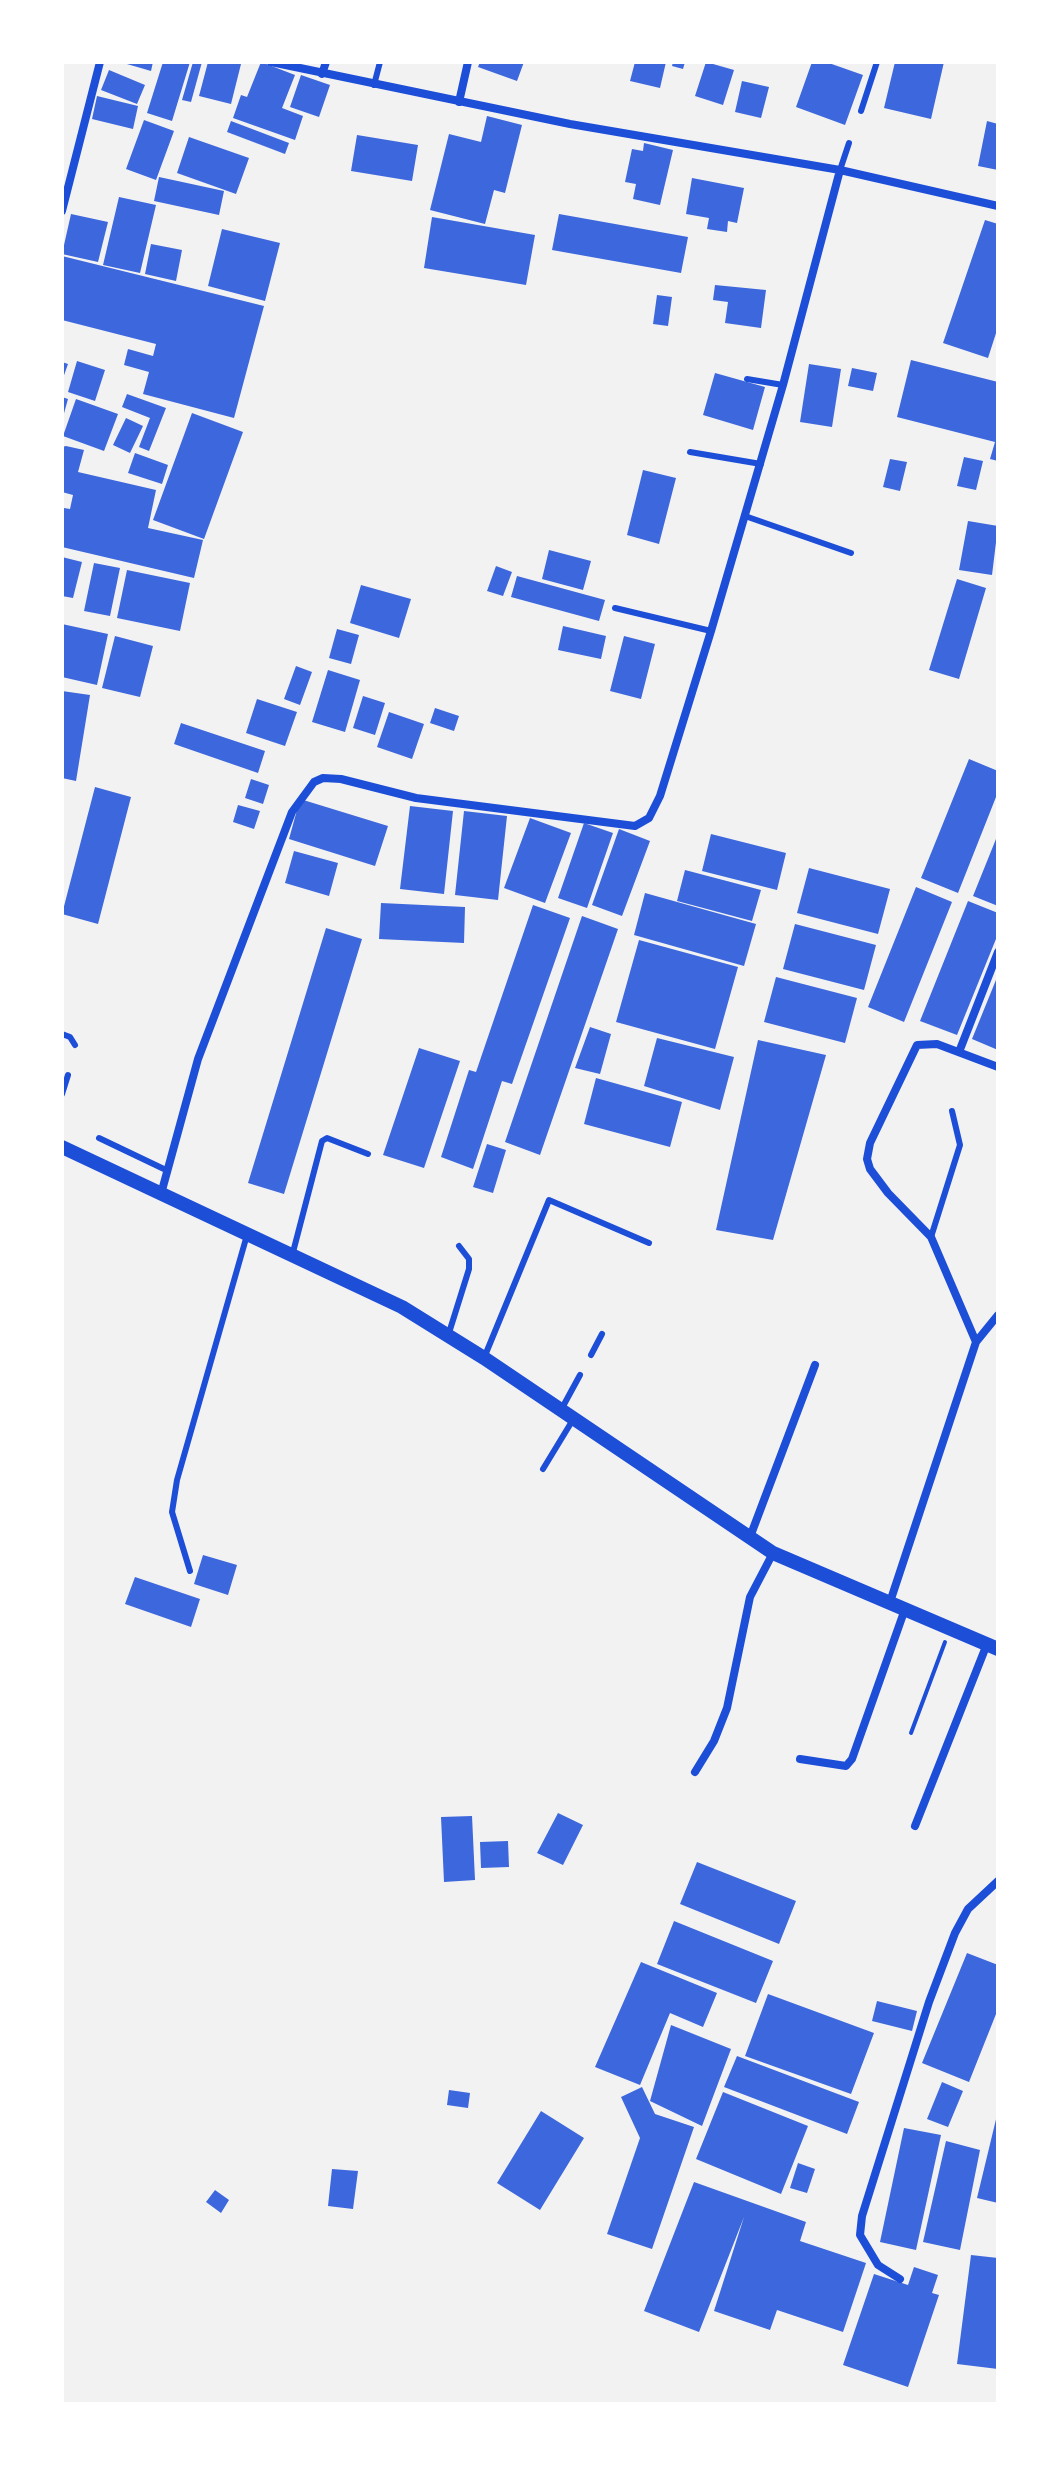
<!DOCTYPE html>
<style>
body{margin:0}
#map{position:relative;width:1060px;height:2466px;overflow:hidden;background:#f2f2f2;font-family:Poppins,sans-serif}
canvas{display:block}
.frame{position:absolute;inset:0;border:64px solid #fff;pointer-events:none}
</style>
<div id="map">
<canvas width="1060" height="2466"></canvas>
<div class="frame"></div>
</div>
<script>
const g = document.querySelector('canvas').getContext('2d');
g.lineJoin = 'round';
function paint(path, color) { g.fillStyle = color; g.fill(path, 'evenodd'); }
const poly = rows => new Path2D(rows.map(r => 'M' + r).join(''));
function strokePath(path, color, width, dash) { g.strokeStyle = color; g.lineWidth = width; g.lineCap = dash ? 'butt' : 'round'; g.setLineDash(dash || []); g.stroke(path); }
paint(poly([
 [120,62,153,62,151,71],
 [163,62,190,62,172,121,147,113],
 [193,62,202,62,191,102,182,100],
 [208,62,241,64,231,104,199,96],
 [261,62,295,75,282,108,303,116,295,140,233,118,241,95,247,97],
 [480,62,524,62,517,81,478,67],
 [635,62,666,62,660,88,630,81],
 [673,62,685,62,683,69,672,66],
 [706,62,734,70,723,105,695,96],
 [812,62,826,62,863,75,845,125,796,107],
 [895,62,944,62,931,119,884,108],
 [109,70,145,85,137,104,101,90],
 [301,75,330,85,319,117,290,107],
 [742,81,769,87,761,118,735,112],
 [97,96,138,106,133,129,92,119],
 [487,116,522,125,505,193,494,190,485,224,430,210,449,134,481,142],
 [144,120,174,131,156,180,126,169],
 [231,121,289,143,285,154,227,132],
 [987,121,998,124,998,170,978,166],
 [357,135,418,145,412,181,351,171],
 [189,137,249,158,236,194,177,173],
 [644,143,673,150,660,205,633,199,636,184,625,182,632,149,643,151],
 [159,177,224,191,219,215,154,201],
 [692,178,744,188,737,223,728,221,727,232,707,229,709,218,686,214],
 [119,197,156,205,140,273,103,265],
 [71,214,108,222,98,262,62,254],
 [559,214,688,237,681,273,552,250],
 [432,217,535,235,526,285,424,268],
 [985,220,998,224,998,327,988,358,943,343],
 [222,229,280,243,265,301,208,286],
 [151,244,182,250,176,281,145,274],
 [62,256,264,306,234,418,143,394,149,372,124,365,128,349,153,356,156,344,62,320],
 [715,285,766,290,761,328,725,323,728,302,713,300],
 [657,295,672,297,668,326,653,324],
 [911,360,998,382,998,461,990,459,995,442,897,417],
 [77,361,105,370,95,401,68,392],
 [62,362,68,364,62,381],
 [809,364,841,369,832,427,800,422],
 [852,368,877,373,873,391,848,386],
 [715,373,765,387,753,430,703,415],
 [127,394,166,408,149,451,139,447,150,418,122,407],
 [62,397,68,399,63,417,62,417],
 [76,399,118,414,104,451,63,436],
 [192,413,243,432,204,539,153,520],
 [126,418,143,426,130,453,113,445],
 [66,446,84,450,78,472,156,490,148,528,203,540,194,578,62,547,62,516,64,508,70,509,73,495,62,492,62,447],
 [135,453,168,465,162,484,128,473],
 [964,457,983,461,976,490,957,486],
 [890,459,907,462,900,491,883,487],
 [643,470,676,478,659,544,627,535],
 [968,521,998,526,992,575,959,570],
 [549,550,591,561,583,590,542,579],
 [62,557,82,562,73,598,62,596],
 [94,563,120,568,110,616,84,611],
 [496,566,512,572,503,596,487,591],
 [127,570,190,583,180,631,117,618],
 [517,576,605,600,599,621,511,597],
 [957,579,986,588,959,679,929,670],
 [361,585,411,599,399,638,350,623],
 [62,624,108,634,97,685,62,677],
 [563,626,606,636,601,659,558,650],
 [337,629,359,635,351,664,329,658],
 [115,636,153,646,140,697,102,688],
 [624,636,655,644,641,699,610,691],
 [296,666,312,672,300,705,284,699],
 [328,670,360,680,345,732,312,722],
 [62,691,90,695,76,781,62,778],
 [363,696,385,703,375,735,353,728],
 [257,699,297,712,285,746,246,733],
 [435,708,459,716,454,731,430,723],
 [389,712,424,724,412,759,377,747],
 [181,723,265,751,258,773,174,744],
 [969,759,998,771,998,792,958,893,921,878],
 [251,779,269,785,263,804,245,798],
 [95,787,131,797,98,924,62,914],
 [300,799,388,826,375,866,289,839],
 [238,805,260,811,254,829,233,822],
 [410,806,453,811,444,894,400,889],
 [464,811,507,816,498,900,455,895],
 [530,818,571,833,545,903,504,888],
 [584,823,613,833,587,908,558,898],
 [619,829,650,841,622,916,592,905],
 [711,834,786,853,777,890,702,871],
 [998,834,998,906,973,896],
 [294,851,338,863,329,896,285,883],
 [809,868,890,889,878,934,797,913],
 [685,870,761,890,752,921,677,901],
 [916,887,952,902,904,1022,868,1007],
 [645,893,756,924,744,966,634,935],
 [968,901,998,913,998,934,957,1035,920,1021],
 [381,903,465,907,464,943,379,939],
 [533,905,570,918,512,1084,502,1081,473,1169,441,1157,469,1070,476,1072],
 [582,916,618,929,540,1155,505,1142],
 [795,924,876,945,864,990,783,969],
 [326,928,362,939,284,1194,248,1183],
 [639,940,738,967,715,1049,616,1022],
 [998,975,998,1050,972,1039],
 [776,977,857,998,845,1043,764,1022],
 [590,1027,611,1034,600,1074,575,1068],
 [657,1038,734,1057,720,1110,644,1086],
 [758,1040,826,1055,773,1240,716,1230],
 [419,1048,460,1061,424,1168,383,1155],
 [596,1078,682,1102,670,1147,584,1124],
 [487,1144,506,1150,493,1193,473,1187],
 [203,1555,237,1565,228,1595,194,1584],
 [135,1577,200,1599,191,1627,125,1604],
 [558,1813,583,1825,563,1865,537,1853],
 [472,1816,475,1880,444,1882,441,1817],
 [508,1841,509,1867,481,1868,480,1842],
 [697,1862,796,1901,779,1944,680,1904],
 [674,1921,773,1961,756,2003,657,1964],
 [967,1953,998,1965,998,2009,969,2082,922,2063],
 [641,1962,717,1993,703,2027,670,2013,640,2085,595,2067],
 [768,1994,874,2033,851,2094,745,2056],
 [877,2001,917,2011,912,2031,872,2021],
 [671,2025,731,2049,702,2126,650,2101],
 [737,2056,859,2102,847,2134,724,2087],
 [942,2082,963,2091,948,2127,927,2119],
 [642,2087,655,2114,694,2127,652,2249,607,2234,640,2138,621,2097],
 [449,2090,470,2093,468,2108,447,2105],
 [723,2092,808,2126,781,2194,696,2159],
 [541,2111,584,2138,540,2210,497,2183],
 [998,2111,998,2203,977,2198],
 [904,2128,941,2135,916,2250,880,2242],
 [946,2141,980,2150,960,2250,923,2242],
 [798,2163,815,2169,807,2193,790,2188],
 [332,2169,358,2171,353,2209,328,2206],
 [694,2182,806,2222,800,2241,866,2263,843,2332,777,2310,770,2330,714,2311,744,2217,699,2332,644,2311],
 [215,2190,229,2200,221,2213,206,2202],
 [971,2255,998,2258,998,2369,957,2364],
 [914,2267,938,2275,932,2293,939,2295,908,2387,843,2365,874,2274,908,2285]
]), '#3d67dc');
strokePath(poly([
 [911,1733,945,1642]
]), '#1d4ed8', 4);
strokePath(poly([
 [374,85,380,62],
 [861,111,877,62],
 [840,170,849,143],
 [747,379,783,385],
 [690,452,761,464],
 [745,516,851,553],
 [615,608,711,631],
 [62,1034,70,1037,75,1045],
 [62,1094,68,1075],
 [99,1138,166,1170],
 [931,1237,960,1145,952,1111],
 [292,1256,322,1141,327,1138,368,1154],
 [448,1336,469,1269,469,1259,459,1246],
 [591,1355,602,1334],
 [484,1358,549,1200,649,1243],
 [561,1410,580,1375],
 [543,1469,574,1418],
 [190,1571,172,1512,177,1480,247,1235]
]), '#1d4ed8', 6);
strokePath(poly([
 [271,62,570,124,840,170,998,206],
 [322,74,326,62],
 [459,102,468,62],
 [62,211,100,62],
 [959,1052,998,952],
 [161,1194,198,1059,292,812,314,782,323,778,341,779,416,798,635,826,649,818,660,796,711,631,783,385,840,170],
 [976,1342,998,1315],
 [750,1537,815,1365],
 [890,1602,976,1342,931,1237,888,1193,870,1169,867,1159,870,1143,917,1045,937,1044,998,1067],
 [800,1759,846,1766,852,1759,905,1609],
 [695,1772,714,1741,727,1708,750,1597,773,1553],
 [915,1826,987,1644],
 [900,2279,878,2265,860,2235,862,2216,929,2002,955,1933,968,1909,998,1881]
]), '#1d4ed8', 8);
strokePath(poly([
 [62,1147,402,1307,484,1358,773,1553,998,1649]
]), '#1d4ed8', 14);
</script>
